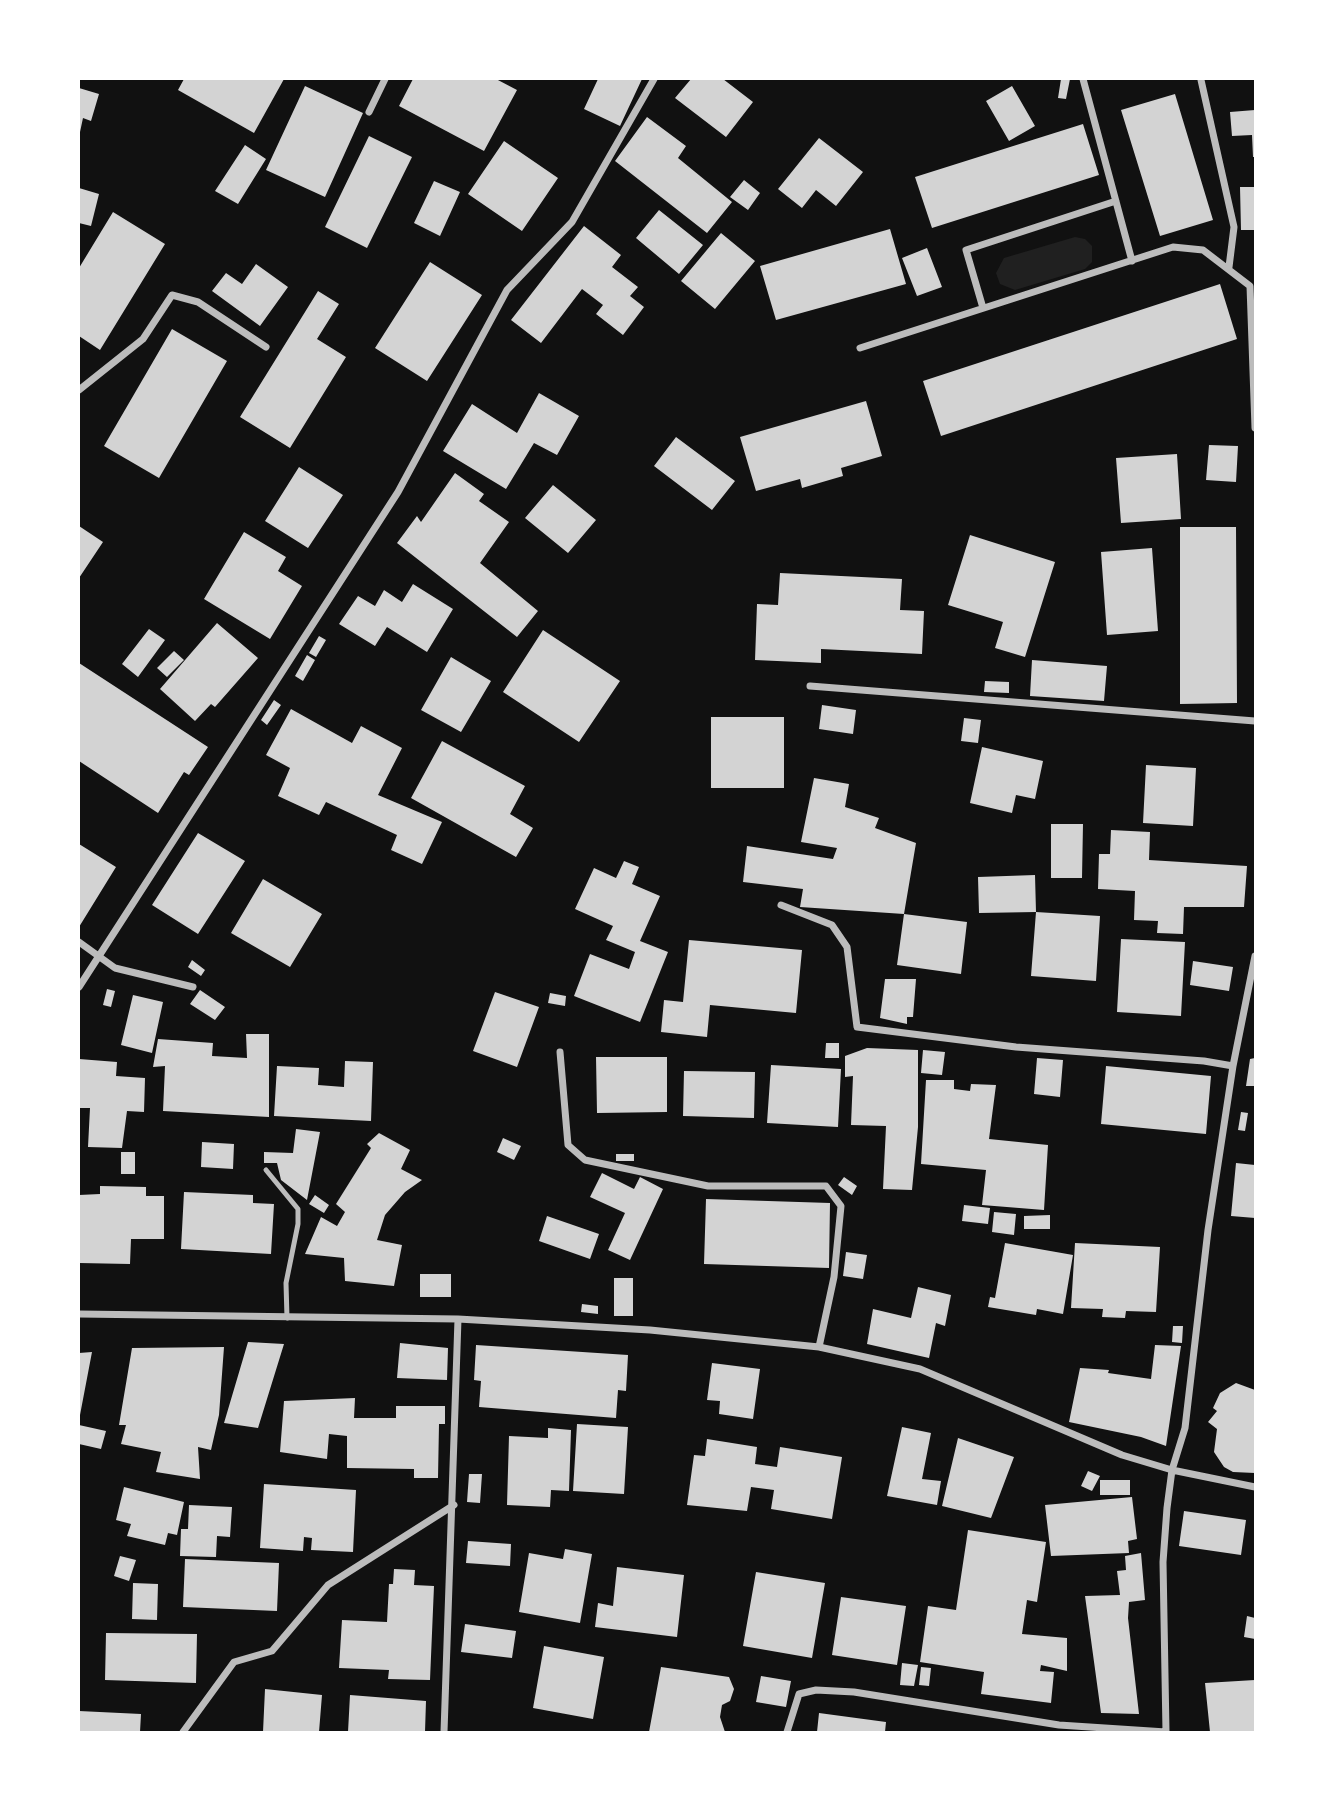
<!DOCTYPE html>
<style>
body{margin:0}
#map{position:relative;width:1334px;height:1811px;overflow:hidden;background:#111;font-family:Helvetica,sans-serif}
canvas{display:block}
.frame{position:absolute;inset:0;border:80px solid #fff;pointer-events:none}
</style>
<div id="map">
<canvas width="1334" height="1811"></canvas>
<div class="frame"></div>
</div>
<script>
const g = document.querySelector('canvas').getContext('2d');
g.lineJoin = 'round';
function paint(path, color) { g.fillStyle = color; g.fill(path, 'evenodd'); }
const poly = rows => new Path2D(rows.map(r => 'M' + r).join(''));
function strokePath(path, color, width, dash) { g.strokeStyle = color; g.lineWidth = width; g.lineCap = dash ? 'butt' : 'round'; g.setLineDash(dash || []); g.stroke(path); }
paint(poly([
 [1075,237,1085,239,1092,246,1092,262,1085,269,1015,290,1000,284,996,273,1004,258]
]), '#202020');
paint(poly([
 [184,79,284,79,254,133,178,90],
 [413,79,496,79,517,90,484,151,399,106],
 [598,79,642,79,620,126,584,109],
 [691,79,723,79,753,102,726,137,675,98],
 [1061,79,1070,79,1066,99,1058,98],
 [305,86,363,113,325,197,266,170],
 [1012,86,1035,126,1009,141,986,101],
 [79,88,99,94,91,121,83,118,80,132],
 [1175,94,1213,220,1160,236,1121,110],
 [1255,110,1255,157,1253,157,1252,135,1232,136,1230,112],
 [647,117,686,146,678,158,732,202,707,233,615,161],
 [1083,124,1099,175,932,228,915,177],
 [369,136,412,157,367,248,325,227],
 [819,138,863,172,836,206,816,190,802,208,778,189],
 [504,141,558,178,522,231,468,194],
 [245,145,266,159,238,204,215,191],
 [744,180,760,193,748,210,730,197],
 [434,181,460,192,440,236,414,223],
 [1240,187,1255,187,1255,230,1241,230],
 [79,188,99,194,91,226,79,223],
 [659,210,703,245,679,274,636,238],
 [113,212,165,244,100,350,79,336,79,268],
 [584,226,621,255,612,267,638,287,630,296,644,307,623,335,596,314,603,305,582,289,541,343,511,320],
 [890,229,906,284,776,320,760,266],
 [721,233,755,261,715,309,681,281],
 [927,248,942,287,917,296,902,258],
 [430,262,482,295,427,381,375,348],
 [256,264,288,287,260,326,212,291,226,273,242,284],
 [1220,284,1237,339,941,436,923,381],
 [318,291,339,304,317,339,346,357,290,448,240,417],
 [172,329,227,361,159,478,104,446],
 [539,393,579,416,557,455,534,443,506,489,443,451,472,404,517,433],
 [866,401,882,456,841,468,843,476,802,488,800,479,756,491,740,437],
 [676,437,735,481,712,510,654,466],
 [1209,445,1238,446,1236,482,1206,480],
 [1177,454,1181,519,1121,523,1116,458],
 [299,467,343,495,308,548,265,521],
 [455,473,484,494,479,501,509,522,480,563,538,611,517,637,397,543,417,516,421,522],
 [553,485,596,520,568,553,525,518],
 [79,526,103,542,79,578],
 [1180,527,1236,527,1237,703,1180,704],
 [244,532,286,557,278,571,302,586,270,639,204,599],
 [970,535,1055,562,1025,657,995,648,1003,622,948,605],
 [1152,548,1158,631,1107,635,1101,552],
 [780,573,902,579,900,610,924,611,922,654,821,649,821,663,755,660,757,604,778,605],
 [413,584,453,609,427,652,387,627,375,646,339,624,358,596,375,606,384,590,402,602],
 [217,623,258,658,215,707,211,704,195,721,160,689],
 [149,629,165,640,138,677,122,664],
 [543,630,620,681,579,742,503,692],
 [319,636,326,640,316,657,309,653],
 [174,651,184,660,167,677,157,668],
 [307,655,315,660,303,681,295,676],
 [451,657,491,681,461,732,421,710],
 [1032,660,1107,666,1104,701,1030,696],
 [79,663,208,747,189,775,184,772,158,813,79,761],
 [985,681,1009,682,1009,693,984,692],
 [274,700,281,705,267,725,261,720],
 [822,705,856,710,853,734,819,729],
 [291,709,352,743,361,726,402,748,378,795,442,822,422,864,391,850,397,835,326,802,319,815,278,796,290,768,266,755],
 [711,717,784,717,784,788,711,788],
 [964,718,981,720,978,743,961,741],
 [442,741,525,786,510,814,533,828,516,857,411,798],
 [982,747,1043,761,1035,799,1016,795,1012,813,970,803],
 [1146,765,1196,768,1193,826,1143,823],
 [814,778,849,784,845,807,879,818,875,828,916,843,904,914,967,922,961,974,897,965,904,914,800,907,803,889,743,882,747,846,833,859,837,848,801,842],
 [1051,824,1083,824,1082,878,1051,878],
 [1111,830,1150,832,1149,860,1247,866,1244,907,1184,907,1183,934,1157,933,1158,921,1134,920,1135,891,1098,889,1099,854,1110,854],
 [198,833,245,861,198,934,152,905],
 [79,844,116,867,79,927],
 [624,861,639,867,632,884,660,896,640,941,668,952,640,1022,574,996,590,954,629,969,635,952,606,940,613,926,575,909,594,868,616,878],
 [1035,875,1036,912,1100,916,1096,981,1031,976,1036,912,979,913,978,877],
 [263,879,322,914,290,967,231,933],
 [1121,939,1185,942,1181,1016,1117,1012],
 [689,940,802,950,796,1013,710,1005,707,1037,661,1032,664,1000,683,1002],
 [192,960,205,970,201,976,188,967],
 [1193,961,1233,967,1229,991,1190,985],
 [885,979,916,979,913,1017,907,1017,907,1024,880,1018],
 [107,989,115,991,111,1007,103,1005],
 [200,990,225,1007,215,1020,190,1004],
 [495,992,539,1007,517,1067,473,1051],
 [550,993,566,996,565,1006,548,1003],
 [133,995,163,1002,152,1053,121,1045],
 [246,1034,269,1034,269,1117,163,1111,165,1066,153,1067,158,1039,213,1043,212,1056,247,1058],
 [826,1043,839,1043,839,1058,825,1058],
 [867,1048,918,1050,918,1127,912,1190,883,1189,886,1126,851,1125,853,1076,845,1077,845,1056],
 [923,1050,945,1052,942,1075,921,1073],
 [596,1057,667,1057,667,1112,597,1113],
 [1037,1058,1063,1060,1060,1097,1034,1094],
 [1255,1058,1255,1086,1246,1086,1250,1059],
 [79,1059,117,1062,116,1076,145,1078,144,1112,127,1111,122,1148,88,1147,90,1108,79,1108],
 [345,1061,373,1062,371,1121,274,1116,277,1066,319,1068,318,1085,344,1087],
 [771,1065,841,1069,838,1127,767,1123],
 [1106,1066,1211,1076,1206,1134,1101,1124],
 [684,1071,755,1072,754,1118,683,1116],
 [926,1080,954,1080,954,1089,970,1091,971,1084,996,1085,989,1139,1048,1145,1044,1210,982,1205,986,1170,921,1164],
 [1241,1112,1248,1113,1245,1131,1238,1130],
 [296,1129,320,1132,307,1200,281,1180,277,1163,264,1163,264,1152,293,1153],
 [379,1133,410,1150,401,1169,422,1180,405,1192,385,1215,377,1240,402,1245,394,1286,345,1281,344,1258,305,1254,321,1217,337,1226,345,1212,336,1204,371,1148,367,1144],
 [503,1138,521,1146,514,1160,497,1152],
 [202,1142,234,1144,233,1169,201,1167],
 [121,1152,135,1152,135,1174,121,1174],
 [616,1154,634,1154,634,1161,616,1161],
 [1236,1163,1255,1165,1255,1218,1231,1216],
 [602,1173,634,1189,640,1177,663,1189,630,1260,608,1250,625,1213,590,1197],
 [844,1177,857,1186,852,1195,838,1185],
 [100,1186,146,1187,146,1196,164,1196,164,1239,131,1239,130,1264,79,1263,79,1195,100,1194],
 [184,1192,253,1195,253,1203,274,1204,271,1254,181,1249],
 [315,1195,329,1205,324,1213,309,1204],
 [706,1199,830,1203,829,1268,704,1264],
 [964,1205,990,1208,988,1224,962,1221],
 [994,1212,1016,1214,1014,1235,992,1232],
 [1050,1215,1050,1229,1024,1229,1024,1216],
 [547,1216,599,1234,590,1259,539,1241],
 [1005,1243,1073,1255,1063,1314,1037,1309,1036,1315,988,1307,990,1297,995,1298],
 [1075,1243,1160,1247,1156,1312,1126,1311,1125,1318,1102,1317,1103,1309,1071,1308],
 [846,1252,867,1255,863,1279,843,1276],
 [420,1274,451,1274,451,1297,420,1297],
 [614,1278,633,1278,633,1316,614,1316],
 [918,1287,951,1295,945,1326,936,1323,929,1358,867,1344,873,1309,911,1318],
 [582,1304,598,1306,598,1314,581,1312],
 [1173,1326,1183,1326,1182,1343,1172,1342],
 [248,1342,284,1344,258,1428,224,1423],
 [400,1343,448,1348,447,1380,397,1378],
 [476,1345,628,1355,626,1391,618,1390,616,1418,479,1407,481,1381,474,1380],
 [1155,1345,1181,1346,1166,1446,1141,1437,1069,1422,1080,1368,1109,1370,1108,1373,1151,1379],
 [224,1347,219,1415,211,1450,198,1447,200,1479,156,1472,161,1452,121,1444,126,1425,119,1425,132,1348],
 [92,1352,80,1415,79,1415,79,1353],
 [712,1363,760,1369,753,1419,719,1414,720,1401,707,1400],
 [1236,1383,1255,1390,1255,1473,1233,1472,1224,1467,1214,1452,1217,1429,1208,1422,1217,1411,1213,1408,1220,1393],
 [355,1398,354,1418,396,1418,396,1406,445,1406,445,1424,439,1424,438,1478,414,1478,414,1469,347,1468,347,1436,329,1434,327,1459,280,1452,284,1401],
 [577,1424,628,1427,624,1494,573,1491],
 [79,1425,106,1431,101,1449,79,1444],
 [902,1427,931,1433,922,1479,941,1481,937,1505,887,1496],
 [548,1428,571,1430,569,1491,551,1490,550,1507,507,1505,509,1436,548,1438],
 [958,1438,1014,1457,991,1518,942,1506],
 [707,1439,757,1447,755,1464,777,1467,780,1447,842,1457,832,1519,771,1509,774,1490,751,1487,747,1511,687,1505,694,1455,705,1456],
 [1088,1471,1100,1476,1092,1491,1081,1486],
 [469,1474,482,1474,480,1503,467,1502],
 [1100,1480,1130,1480,1130,1495,1100,1495],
 [264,1484,356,1490,353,1552,311,1550,312,1538,304,1537,303,1551,260,1548],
 [124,1487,184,1502,177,1535,168,1533,165,1545,127,1536,131,1524,116,1520],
 [1132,1497,1137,1539,1128,1541,1129,1553,1051,1556,1045,1505],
 [189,1505,232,1507,230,1537,217,1536,216,1557,180,1556,181,1529,188,1529],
 [1184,1511,1246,1520,1241,1555,1179,1546],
 [968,1530,1046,1542,1037,1602,1027,1600,1022,1634,1067,1638,1067,1671,1041,1665,1040,1671,1054,1672,1051,1703,981,1694,984,1672,920,1662,928,1606,956,1610],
 [468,1541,511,1544,510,1566,466,1563],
 [565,1549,592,1554,580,1623,519,1612,529,1553,563,1559],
 [1141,1553,1145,1600,1129,1602,1128,1618,1139,1714,1101,1713,1085,1596,1120,1595,1117,1571,1126,1570,1125,1556],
 [120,1556,136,1560,129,1581,114,1576],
 [185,1559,279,1563,277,1611,183,1607],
 [617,1567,684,1575,677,1637,595,1627,598,1603,613,1606],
 [394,1569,415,1570,414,1585,434,1586,430,1680,388,1679,389,1670,339,1668,342,1620,387,1622,389,1584,393,1584],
 [756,1572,825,1583,812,1658,743,1646],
 [133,1583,158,1584,157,1620,132,1619],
 [841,1597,906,1606,897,1665,832,1655],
 [1247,1616,1255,1618,1255,1639,1244,1637],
 [465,1624,516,1631,512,1658,461,1652],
 [106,1633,197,1634,196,1683,105,1680],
 [544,1646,604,1657,593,1719,533,1708],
 [902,1663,918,1665,914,1686,900,1685],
 [661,1667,729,1677,734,1689,730,1701,722,1705,720,1717,725,1732,649,1732],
 [921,1667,931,1668,929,1686,919,1685],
 [761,1676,791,1681,786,1707,756,1702],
 [1255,1680,1255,1732,1210,1732,1205,1683],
 [265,1689,322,1695,319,1732,263,1732],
 [350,1695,426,1701,425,1732,348,1732],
 [79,1711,141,1714,140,1732,79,1732],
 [819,1713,886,1722,885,1732,817,1732]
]), '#d3d3d3');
strokePath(poly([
 [266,1170,298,1209,298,1224,286,1283,287,1318]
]), '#bcbcbc', 5);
strokePath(poly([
 [1083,79,1132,261],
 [1201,80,1234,227,1229,267],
 [369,112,385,79],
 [983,308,966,250,1116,201],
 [860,348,1173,247,1203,250,1250,286,1255,428],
 [79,390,143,339,172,295,198,302,266,347],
 [810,686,1255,721],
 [781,905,832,925,847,947,857,1027,1016,1047,1204,1061,1233,1066],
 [79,942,115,968,193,987],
 [79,987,398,492,507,290,572,222,654,79],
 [560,1052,568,1145,585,1160,708,1186,826,1186,841,1206,834,1277,819,1347],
 [79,1314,458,1319,650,1330,819,1347,920,1369,1122,1455,1172,1470,1255,1487],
 [183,1732,234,1662,272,1651,328,1585,454,1505],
 [444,1732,458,1319],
 [787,1732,799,1694,816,1690,854,1692,1059,1725,1166,1732],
 [1166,1732,1163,1562,1167,1508,1172,1470,1185,1428,1208,1230,1233,1066,1255,956]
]), '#bcbcbc', 7);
</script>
